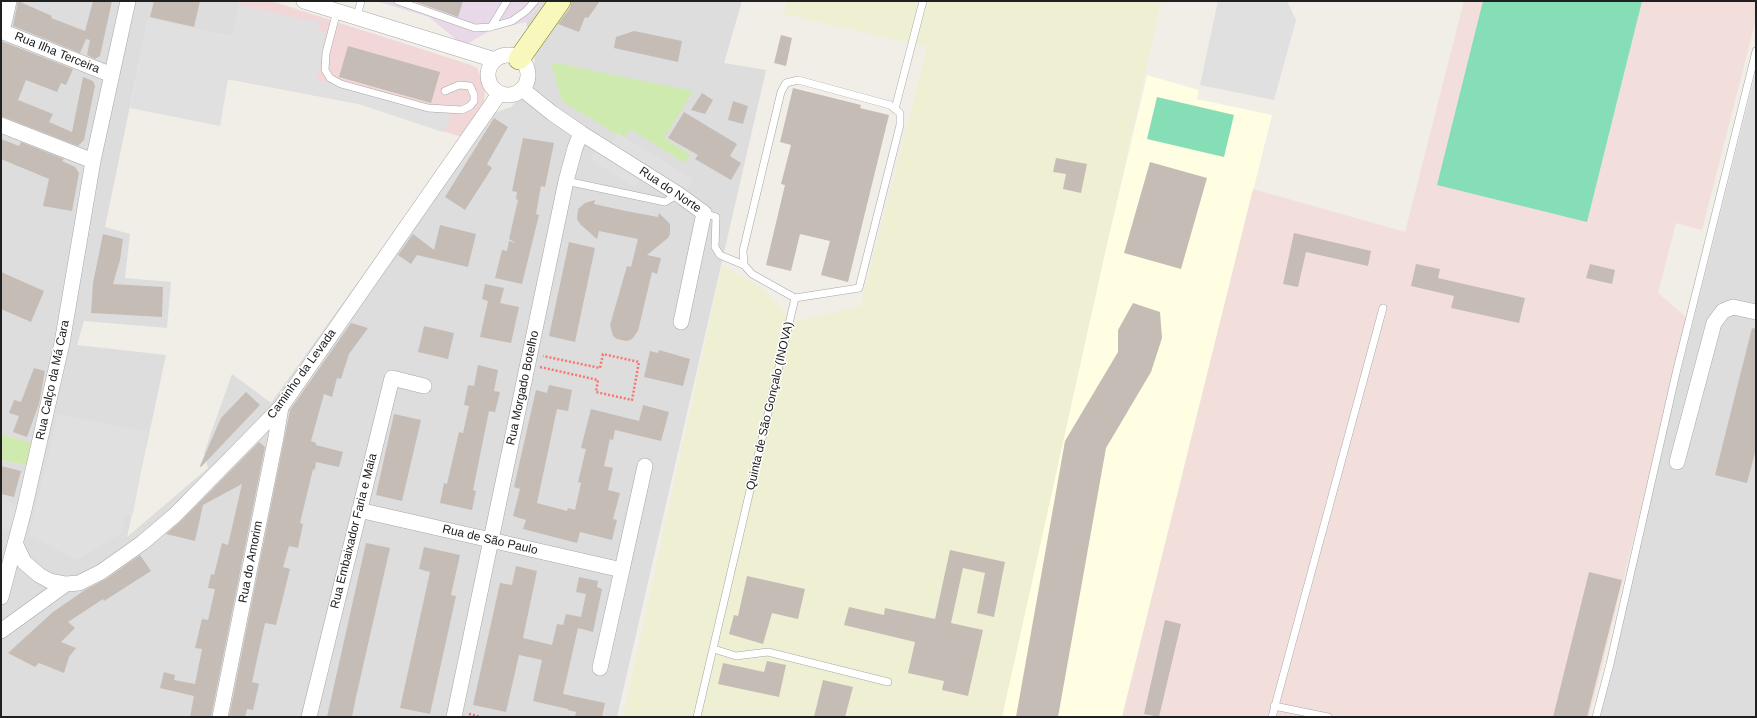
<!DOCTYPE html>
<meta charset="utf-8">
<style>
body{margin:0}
#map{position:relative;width:1757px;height:718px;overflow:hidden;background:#f1ede7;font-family:Arial,sans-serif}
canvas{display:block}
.frame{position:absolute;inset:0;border:2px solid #202020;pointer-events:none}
</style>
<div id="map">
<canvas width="1757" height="718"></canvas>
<div class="frame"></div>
</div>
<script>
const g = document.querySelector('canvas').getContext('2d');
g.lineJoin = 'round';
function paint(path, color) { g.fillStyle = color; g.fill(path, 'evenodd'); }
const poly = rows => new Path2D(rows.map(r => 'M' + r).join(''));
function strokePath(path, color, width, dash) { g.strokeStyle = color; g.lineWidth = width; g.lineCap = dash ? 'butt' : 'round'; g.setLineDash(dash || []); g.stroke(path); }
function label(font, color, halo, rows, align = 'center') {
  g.font = font + ' Arial,sans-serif'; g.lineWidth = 3; g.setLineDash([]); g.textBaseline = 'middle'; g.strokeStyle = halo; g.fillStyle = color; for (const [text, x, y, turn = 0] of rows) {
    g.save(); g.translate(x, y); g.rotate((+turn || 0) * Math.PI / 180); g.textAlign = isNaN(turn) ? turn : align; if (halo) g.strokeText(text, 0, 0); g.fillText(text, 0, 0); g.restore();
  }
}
paint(poly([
 [1,1,239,1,234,37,148,19,105,227,130,234,125,278,171,282,167,328,84,321,77,345,166,355,127,537,208,468,204,453,232,374,271,403,462,137,491,114,511,107,532,85,535,54,526,22,543,1,742,1,724,63,766,70,617,717,1,717,1,460,29,466,31,444,1,434],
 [1756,71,1756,717,1594,717]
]), '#dedddd');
paint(poly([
 [239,1,271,1,471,65,477,68,485,86,484,103,462,137,359,104,227,79]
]), '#f1d7d7');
paint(poly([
 [376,1,543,1,526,22,489,31,464,46,429,17]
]), '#e9d9e8');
paint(poly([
 [1147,75,1199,90,1197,99,1272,115,1122,717,995,717]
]), '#fffde2');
paint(poly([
 [1464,1,1756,1,1756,19,1702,230,1676,223,1658,293,1686,317,1649,477,1589,717,1122,717,1253,189,1405,232]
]), '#f2dfdb');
paint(poly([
 [787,1,1161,1,1002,717,623,717,722,265,765,290,793,322,861,306,927,47,784,14]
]), '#efefd3');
paint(poly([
 [551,62,693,91,664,138,690,155,685,163,630,129,624,139,562,101],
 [1,434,31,443,29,466,1,460]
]), '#cfeaae');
paint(poly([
 [1483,1,1642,1,1587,222,1437,185],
 [1157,97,1234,115,1224,157,1147,139]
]), '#86deb6');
paint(poly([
 [1218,1,1287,1,1296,20,1274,100,1200,85],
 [238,5,320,23,318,31,328,34,317,80,426,111,452,115,443,132,359,104,228,79,220,126,130,108,148,18,233,37],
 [618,133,693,179,687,190,611,144],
 [595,150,641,179,635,188,590,159],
 [58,414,148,432,133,514,125,516,122,533,77,560,29,535],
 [1,500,19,504,11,531,1,528]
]), '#e0e0e0');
paint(poly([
 [18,1,52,16,51,18,85,31,93,1,112,1,100,56,95,59,87,55,90,40,86,39,80,53,13,26],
 [154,1,200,1,194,27,150,17],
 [413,1,463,1,458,17],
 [572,1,600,1,588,18,585,17,579,32,558,24,570,8],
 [634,31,682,41,678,62,614,48,616,37],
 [781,35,792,38,786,66,774,63],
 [1,41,73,69,66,85,61,83,57,92,26,80,18,100,53,114,49,122,72,132,83,77,93,81,95,86,84,140,78,146,1,116],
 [348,46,440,72,431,103,339,77],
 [793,88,861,105,860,108,889,115,848,282,821,275,830,241,800,234,791,271,766,265,785,185,781,184,791,145,780,142],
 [702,93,713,100,705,114,691,110],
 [733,101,748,106,743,124,728,120],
 [684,112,737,144,730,156,741,163,731,180,695,159,698,155,668,138],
 [494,118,508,127,487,164,492,168,465,210,445,197],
 [523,138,554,143,545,187,541,186,536,214,539,215,522,284,495,278,502,250,507,251,509,241,516,243,509,239,518,200,516,199,517,192,512,191],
 [1,139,19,146,21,142,64,159,62,161,75,167,79,173,72,211,43,206,49,179,1,159],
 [1056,158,1087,164,1081,193,1063,189,1066,174,1053,172],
 [1150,162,1207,178,1181,269,1124,253],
 [595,200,594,204,626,211,658,217,659,213,670,224,670,234,668,238,647,255,661,258,657,274,652,272,638,331,632,339,627,341,617,339,613,336,610,325,627,266,631,267,638,239,599,231,597,239,580,224,577,219,578,209,585,203],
 [440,225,476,234,468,267,417,255,411,264,398,255,413,234,434,250],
 [1294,233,1371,251,1368,266,1306,252,1298,287,1283,284],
 [103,234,123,239,120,260,113,284,163,287,162,317,91,313,93,283],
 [569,242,595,248,575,342,549,336],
 [1416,264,1440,269,1438,278,1525,298,1519,323,1451,308,1454,296,1411,286],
 [1590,264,1615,270,1612,284,1586,278],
 [1,272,44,291,31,322,1,309],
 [485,284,504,288,500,303,519,307,511,343,480,337,488,301,482,299],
 [1133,303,1160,312,1162,338,1151,372,1106,448,1058,717,1016,717,1065,441,1118,352,1118,330],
 [351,323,368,328,349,354,341,379,337,378,332,397,324,394,311,441,316,443,316,445,343,452,339,467,316,462,315,470,313,469,300,523,303,524,298,548,289,546,283,567,290,569,276,625,265,623,252,682,259,684,253,710,247,709,245,717,229,717,290,410],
 [424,326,454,333,448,359,418,352],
 [1752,328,1756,329,1756,449,1747,483,1715,475],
 [659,350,690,359,683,386,644,377,650,351,658,353],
 [478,365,498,370,494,391,500,392,495,412,489,411,473,490,476,491,472,510,440,503,444,483,447,484,459,432,463,433,469,406,464,405,468,385,474,386],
 [34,368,45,371,39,404,27,437,13,432,19,416,9,413,14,400,21,402],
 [549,385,572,390,568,411,557,409,537,503,567,511,568,508,575,510,581,483,578,482,586,449,581,448,591,409,639,421,643,405,669,412,661,441,615,430,613,440,610,439,604,466,613,468,608,490,620,493,613,519,617,520,612,540,580,532,577,543,523,529,526,520,513,516,520,489,514,487,536,390,547,393],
 [246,392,260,405,201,467,200,466,221,418],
 [394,414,421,420,402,501,376,495],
 [259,442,265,447,211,717,190,717,194,696,160,688,164,672,175,675,174,680,195,684,202,649,195,648,202,619,208,620,215,589,208,588,211,574,214,575,222,543,228,545,242,484,203,505,195,541,166,534,181,521],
 [1,466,21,471,14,497,1,494],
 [366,543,390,548,356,697,352,717,327,717],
 [424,547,460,555,451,595,456,596,430,714,400,708,430,572,419,569],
 [950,550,1005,562,994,617,977,613,985,573,963,568,951,623,983,630,968,696,942,690,944,681,908,673,915,642,844,625,849,607,884,615,885,608,935,619],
 [140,555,151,571,104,601,103,599,68,622,75,628,61,642,76,648,69,657,64,673,39,663,35,667,8,653,53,612,85,590,106,579],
 [516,566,537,571,523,638,552,645,557,624,563,625,566,614,581,617,586,594,576,592,579,577,598,581,597,587,602,589,593,632,578,628,563,694,605,703,602,717,575,717,576,712,568,710,568,709,533,701,542,660,519,655,506,712,473,705,500,583,512,585],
 [1589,572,1622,580,1587,717,1553,717],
 [747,576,805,589,798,619,772,613,763,644,729,634,734,615,738,616],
 [1165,620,1181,624,1159,717,1144,714],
 [767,661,786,665,779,697,718,684,723,663,764,672],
 [823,680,853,687,845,717,814,717]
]), '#c5bcb6');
const lane = poly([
 [398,1,475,28,491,27,512,21,526,11,535,1],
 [337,11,326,53,325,70,330,78,341,84,428,108,462,110,470,106,474,101,474,95,470,86,459,85,445,91],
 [357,16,361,1],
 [491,27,507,1],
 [895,109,923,1],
 [566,181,665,202,678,194],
 [744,265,743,251,781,92,786,83,798,80,890,105,900,113,900,125,859,288,795,298],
 [714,649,736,656,768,652,888,682],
 [1274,706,1328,717],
 [697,717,795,298,752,274,744,265,720,255,715,247,716,217,704,213],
 [1272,717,1383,308],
 [1596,717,1610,664,1677,369,1756,51]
]);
const street = poly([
 [304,1,495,60],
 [1,31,112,75],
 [2,32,9,1],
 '488 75a20 20 0 1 1 40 0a20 20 0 1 1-40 0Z',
 [1,125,93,161],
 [581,133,678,194,704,213,681,322],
 [1677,462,1714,323,1723,311,1733,307,1756,312],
 [359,510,622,570,645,466],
 [15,543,24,562,39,575,50,581,66,584,79,583,101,572,142,543,175,515,281,407,499,94],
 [1,597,24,510,62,343,93,161,128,1],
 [1,631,66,584],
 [600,668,622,570],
 [220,717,276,437,281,407],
 [309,717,392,378,424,386],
 [454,717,566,181,575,148,581,133,552,113,522,89]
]);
const secondary = poly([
 [519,59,560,1]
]);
strokePath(lane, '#a7a7a7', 8);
strokePath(street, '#a7a7a7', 16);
strokePath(secondary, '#747806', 22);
strokePath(poly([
 [540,367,598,380,596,392,632,400,639,362,603,354,600,368,543,356],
 [469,714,481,717]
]), '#f87570', 2.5, [2, 2]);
strokePath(lane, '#fff', 7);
strokePath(street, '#fff', 15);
strokePath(secondary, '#f9f8bc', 21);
label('12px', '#202020', '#fff', [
 ["Rua Ilha Terceira",57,53,22],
 ["Rua do Norte",670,190,34],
 ["Caminho da Levada",302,374,-54],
 ["Rua Calço da Má Cara",53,380,-78],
 ["Rua Morgado Botelho",523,388,-78],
 ["Quinta de São Gonçalo (INOVA)",770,406,-77],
 ["Rua Embaixador Faria e Maia",354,531,-76],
 ["Rua de São Paulo",490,540,13],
 ["Rua do Amorim",251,562,-79]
]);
</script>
